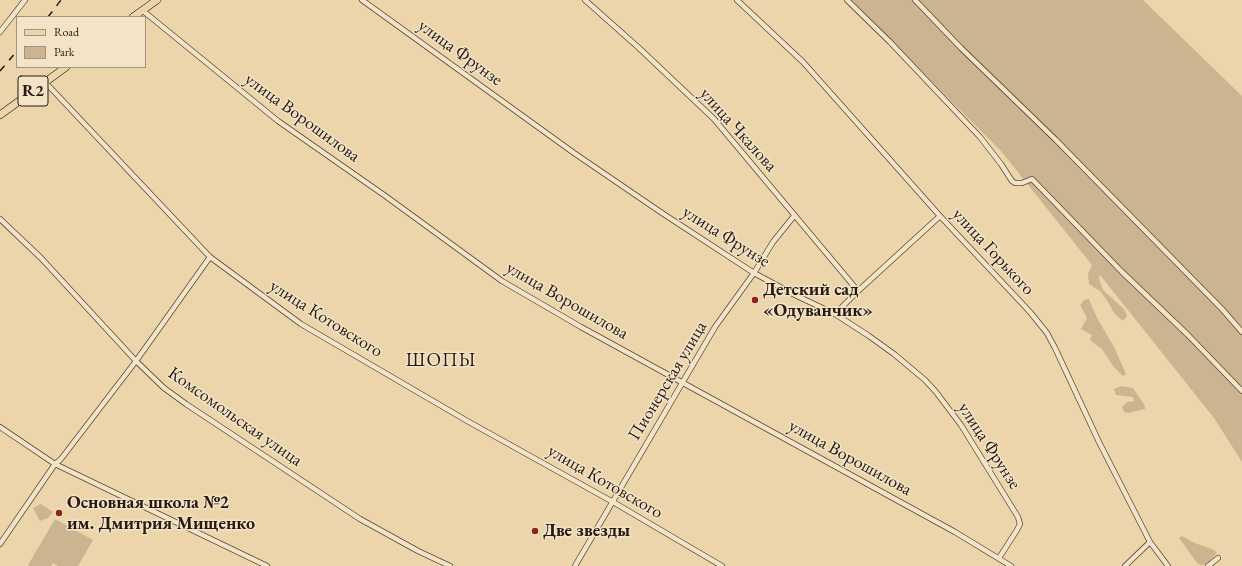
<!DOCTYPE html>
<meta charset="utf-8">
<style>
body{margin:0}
#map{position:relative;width:1242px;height:566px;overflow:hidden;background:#edd5ab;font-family:"EB Garamond",serif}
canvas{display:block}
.legend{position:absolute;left:16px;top:16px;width:130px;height:52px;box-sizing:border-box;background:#f3e4c8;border:1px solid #a1937e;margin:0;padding:5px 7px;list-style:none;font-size:12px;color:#271910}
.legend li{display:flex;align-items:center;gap:8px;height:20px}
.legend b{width:20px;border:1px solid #a1937e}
</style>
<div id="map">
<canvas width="1242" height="566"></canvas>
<ul class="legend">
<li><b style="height:5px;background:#edd5ab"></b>Road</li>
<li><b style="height:11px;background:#cbb591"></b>Park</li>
</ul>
</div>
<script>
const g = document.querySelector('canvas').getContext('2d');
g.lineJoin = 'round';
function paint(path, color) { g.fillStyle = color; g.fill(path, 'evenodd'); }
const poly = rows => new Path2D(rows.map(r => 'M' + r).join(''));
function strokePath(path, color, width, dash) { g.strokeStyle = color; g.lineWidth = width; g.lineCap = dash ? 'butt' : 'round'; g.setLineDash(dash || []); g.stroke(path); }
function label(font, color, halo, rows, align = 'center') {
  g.font = font + ' "EB Garamond",serif'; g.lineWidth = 3; g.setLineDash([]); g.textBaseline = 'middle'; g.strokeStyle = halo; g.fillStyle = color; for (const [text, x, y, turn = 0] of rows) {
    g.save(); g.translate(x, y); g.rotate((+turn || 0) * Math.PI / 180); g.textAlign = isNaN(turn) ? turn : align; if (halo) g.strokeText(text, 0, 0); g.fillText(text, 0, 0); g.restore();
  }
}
paint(poly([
 [850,0,1143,0,1242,96,1242,462,1214,418,1100,275,1099,278,1103,290,1124,309,1127,316,1124,320,1123,321,1114,313,1108,302,1100,291,1089,284,1088,274,1092,265,1001,151],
 [1089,299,1097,318,1114,347,1126,374,1123,376,1113,366,1102,349,1090,340,1092,335,1081,329,1087,318,1080,305,1084,300],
 [1122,386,1133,388,1145,406,1145,409,1128,413,1124,412,1122,407,1127,402,1134,401,1133,397,1116,395,1114,389],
 [41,504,53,512,48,518,40,521,33,508],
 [55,519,93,540,78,566,58,566,53,563,51,566,30,566,28,565],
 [1182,536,1195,543,1214,550,1217,553,1210,561,1205,565,1201,565,1197,563,1179,538]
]), '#cbb591');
const minor = poly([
 [362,0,574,153,662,213,754,273,795,295,835,314,869,336,894,354,925,380,936,392,961,425,1018,517,1020,524,1017,530,999,558],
 [585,0,639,48,714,119,858,291],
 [737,0,803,62,940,216,1030,312,1047,333,1055,348,1099,442,1150,542,1168,566],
 [847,0,890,42,980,137,1001,164,1012,181,1015,183,1022,183,1032,179,1121,271,1188,335,1242,391],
 [915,0,961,48,1056,140,1222,309,1242,332],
 [142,10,278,121,384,195,502,281,581,327,955,532,1011,566],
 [0,32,25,0],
 [45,82,210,257,301,324,469,422,613,502,722,566],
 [0,219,41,258,136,361,164,388,186,404,360,519,418,551,450,566],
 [835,314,858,291,940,216],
 [0,427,55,464,267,566],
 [0,544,55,464,61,459,136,361,210,257],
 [575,566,715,327,754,273,773,242,794,216],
 [1125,566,1150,542],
 [1208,566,1218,558]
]);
const primary = poly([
 [133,17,157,0],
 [0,115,66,67]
]);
strokePath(minor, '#584837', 6);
strokePath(primary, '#271910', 8);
strokePath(minor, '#f3e4c8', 4.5);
strokePath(primary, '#edd5ab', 7);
strokePath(poly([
 [48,17,61,0],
 [0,71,17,51]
]), '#271910', 1.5, [7, 7]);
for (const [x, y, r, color] of [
 [755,300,4,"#8f2418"],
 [59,513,4,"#8f2418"],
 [535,531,4,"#8f2418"]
]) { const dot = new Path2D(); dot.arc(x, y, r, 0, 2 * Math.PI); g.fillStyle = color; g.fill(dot); strokePath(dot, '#f3e4c8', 1.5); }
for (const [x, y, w] of [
 [33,91,30]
]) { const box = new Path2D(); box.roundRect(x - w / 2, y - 15, w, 30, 3); g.fillStyle = '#f3e4c8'; g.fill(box); strokePath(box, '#271910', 1); }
label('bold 17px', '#271910', null, [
 ["R2",33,91]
]);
label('18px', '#271910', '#f3e4c8', [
 ["улица Фрунзе",460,53,36],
 ["улица Ворошилова",302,118,36],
 ["улица Чкалова",738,130,48],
 ["улица Фрунзе",726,237,32],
 ["улица Горького",993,252,47],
 ["улица Ворошилова",567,301,30],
 ["улица Котовского",326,319,32],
 ["Пионерская улица",668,381,-59],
 ["Комсомольская улица",235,417,35],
 ["улица Фрунзе",989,446,57],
 ["улица Ворошилова",850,458,29],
 ["улица Котовского",605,482,30]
]);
label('bold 18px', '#271910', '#f3e4c8', [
 ["Детский сад",763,290],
 ["«Одуванчик»",763,311],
 ["Основная школа №2",67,503],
 ["им. Дмитрия Мищенко",67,524],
 ["Две звезды",543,531]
], 'left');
g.letterSpacing = '1px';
label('19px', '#271910', '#f3e4c8', [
 ["ШОПЫ",441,361]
]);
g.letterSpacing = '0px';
</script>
